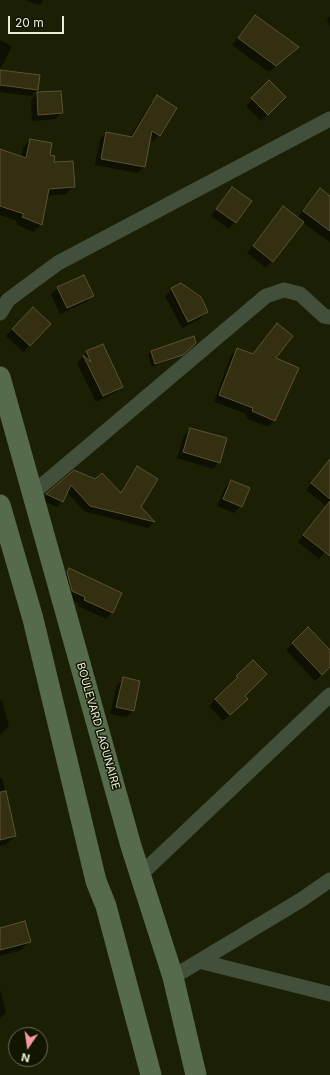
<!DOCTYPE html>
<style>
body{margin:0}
#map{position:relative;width:330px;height:1075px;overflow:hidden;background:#1b1f03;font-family:Inter,sans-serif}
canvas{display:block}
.north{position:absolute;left:8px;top:1027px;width:40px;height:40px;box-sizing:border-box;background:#121600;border:1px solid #686b57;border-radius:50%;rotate:193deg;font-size:11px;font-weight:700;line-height:16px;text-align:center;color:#e8ebda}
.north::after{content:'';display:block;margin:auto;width:14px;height:18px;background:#f49aa1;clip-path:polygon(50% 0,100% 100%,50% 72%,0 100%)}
.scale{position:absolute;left:8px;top:16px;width:56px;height:18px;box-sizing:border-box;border:2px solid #e8ebda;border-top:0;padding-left:5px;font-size:12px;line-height:14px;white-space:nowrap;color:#e8ebda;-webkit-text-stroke:3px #121600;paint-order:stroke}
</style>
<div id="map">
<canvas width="330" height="1075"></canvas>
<div class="north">N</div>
<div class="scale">20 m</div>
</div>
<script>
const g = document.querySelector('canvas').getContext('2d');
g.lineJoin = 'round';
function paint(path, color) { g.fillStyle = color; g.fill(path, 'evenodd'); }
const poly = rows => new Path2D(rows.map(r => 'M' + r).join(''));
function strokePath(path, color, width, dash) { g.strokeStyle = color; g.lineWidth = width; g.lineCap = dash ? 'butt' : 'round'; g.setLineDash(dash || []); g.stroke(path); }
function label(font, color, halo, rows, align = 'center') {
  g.font = font + ' Inter,sans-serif'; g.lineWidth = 3; g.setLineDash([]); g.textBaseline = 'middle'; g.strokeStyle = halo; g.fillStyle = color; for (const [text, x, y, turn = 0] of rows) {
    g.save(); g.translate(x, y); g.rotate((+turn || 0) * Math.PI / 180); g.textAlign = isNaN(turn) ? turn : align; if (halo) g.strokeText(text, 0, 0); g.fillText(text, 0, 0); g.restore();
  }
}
paint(poly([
 [25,0,43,0,40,5],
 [330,16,330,26,327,19],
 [255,17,298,47,269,72,232,45],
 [0,40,12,46,0,70],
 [0,71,39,76,37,90,31,96,0,92],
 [269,82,285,97,261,121,246,106],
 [37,93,62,112,55,119,32,121,31,100],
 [157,96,159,135,153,142,149,139,144,167,138,173,95,165,100,139,106,133,130,137,151,103],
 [31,140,49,156,53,163,74,186,66,194,46,196,41,225,33,232,16,224,17,221,0,215,0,150,21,158,23,147],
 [233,188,235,222,229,229,211,216,226,195],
 [320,190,330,197,330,242,302,222,272,261,266,268,247,253,277,214,297,218,314,196],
 [181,284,207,312,200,319,182,328,165,296,172,289],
 [58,288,93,296,86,302,60,314,51,294],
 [33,308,50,324,23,352,6,336],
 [193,338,192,346,179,357,152,367,148,355,151,352],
 [238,349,253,355,274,358,297,368,274,421,268,427,246,418,247,414,214,402,231,355],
 [87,352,122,387,115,393,96,402,77,363],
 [191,429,219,462,213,469,177,458,184,435],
 [137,467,139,507,154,522,148,528,84,511,67,492,63,501,57,507,41,500,75,471,120,493,132,473],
 [325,467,330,472,330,547,319,559,298,542,326,506,306,490],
 [231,481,241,506,234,513,217,506,225,488],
 [70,569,112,612,106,619,78,606,79,604,66,597,63,576],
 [308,629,330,652,330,666,315,681,286,650],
 [253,661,244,696,240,705,223,721,209,706,232,684,231,683],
 [124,679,139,682,133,711,126,717,110,714,117,685],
 [0,700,2,700,9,726,0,735],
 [2,777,15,836,6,845,0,846,0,778],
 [0,929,30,942,21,950,0,956],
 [0,989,6,1012,0,1018]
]), '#0007');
const building = poly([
 [255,15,299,47,276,66,238,38,255,15],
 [0,70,40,75,38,90,0,85,0,70],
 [269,80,286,97,268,115,251,98,269,80],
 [61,91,63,113,38,115,37,92,61,91],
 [157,95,177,108,160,136,152,131,145,167,101,159,106,132,132,137,157,95],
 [30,139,52,143,50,155,55,156,54,162,73,161,75,187,49,189,42,225,22,217,24,214,0,206,0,149,26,158,30,139],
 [232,187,252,201,236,223,216,209,232,187],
 [320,188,330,196,330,231,303,211,320,188],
 [283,206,304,222,273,262,253,246,283,206],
 [84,275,94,296,67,308,57,287,84,275],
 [181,283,201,297,208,312,188,322,171,288,181,283],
 [33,307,51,324,30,346,12,329,33,307],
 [277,323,293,336,276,358,299,368,275,421,252,411,253,408,219,395,237,348,253,354,277,323],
 [194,336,196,343,183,355,155,364,151,351,194,336],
 [103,344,123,387,103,396,83,355,91,362,86,351,103,344],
 [190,428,227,438,220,463,183,452,190,428],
 [330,459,330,499,311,483,330,459],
 [137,466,158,479,141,507,155,522,90,506,71,485,63,502,46,494,74,470,95,479,102,473,121,493,137,466],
 [231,480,250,488,242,507,223,499,231,480],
 [330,501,330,556,303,535,330,501],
 [69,568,122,593,113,613,84,600,85,597,72,591,67,572,69,568],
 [308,627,330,650,330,667,322,675,292,643,308,627],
 [253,660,267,674,245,696,248,699,230,715,215,699,238,677,236,676,253,660],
 [123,677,140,681,134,711,116,707,123,677],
 [6,791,16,836,0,840,0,792,6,791],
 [25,921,31,942,0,950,0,928,25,921]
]);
paint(building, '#352f11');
strokePath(building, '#5a5334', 1);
strokePath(poly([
 [0,313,8,300,58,263,330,119],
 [33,493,266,296,284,290,300,294,324,316,330,317],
 [140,875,330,695],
 [199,961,330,994],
 [173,977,301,900,330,880]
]), '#414f3b', 15);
strokePath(poly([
 [0,377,131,846,173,977,196,1075],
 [0,505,33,619,96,881,106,906,151,1075]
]), '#556b4c', 21);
label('11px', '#e8ebda', '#121600', [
 ["BOULEVARD LAGUNAIRE",98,726,74]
]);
</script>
